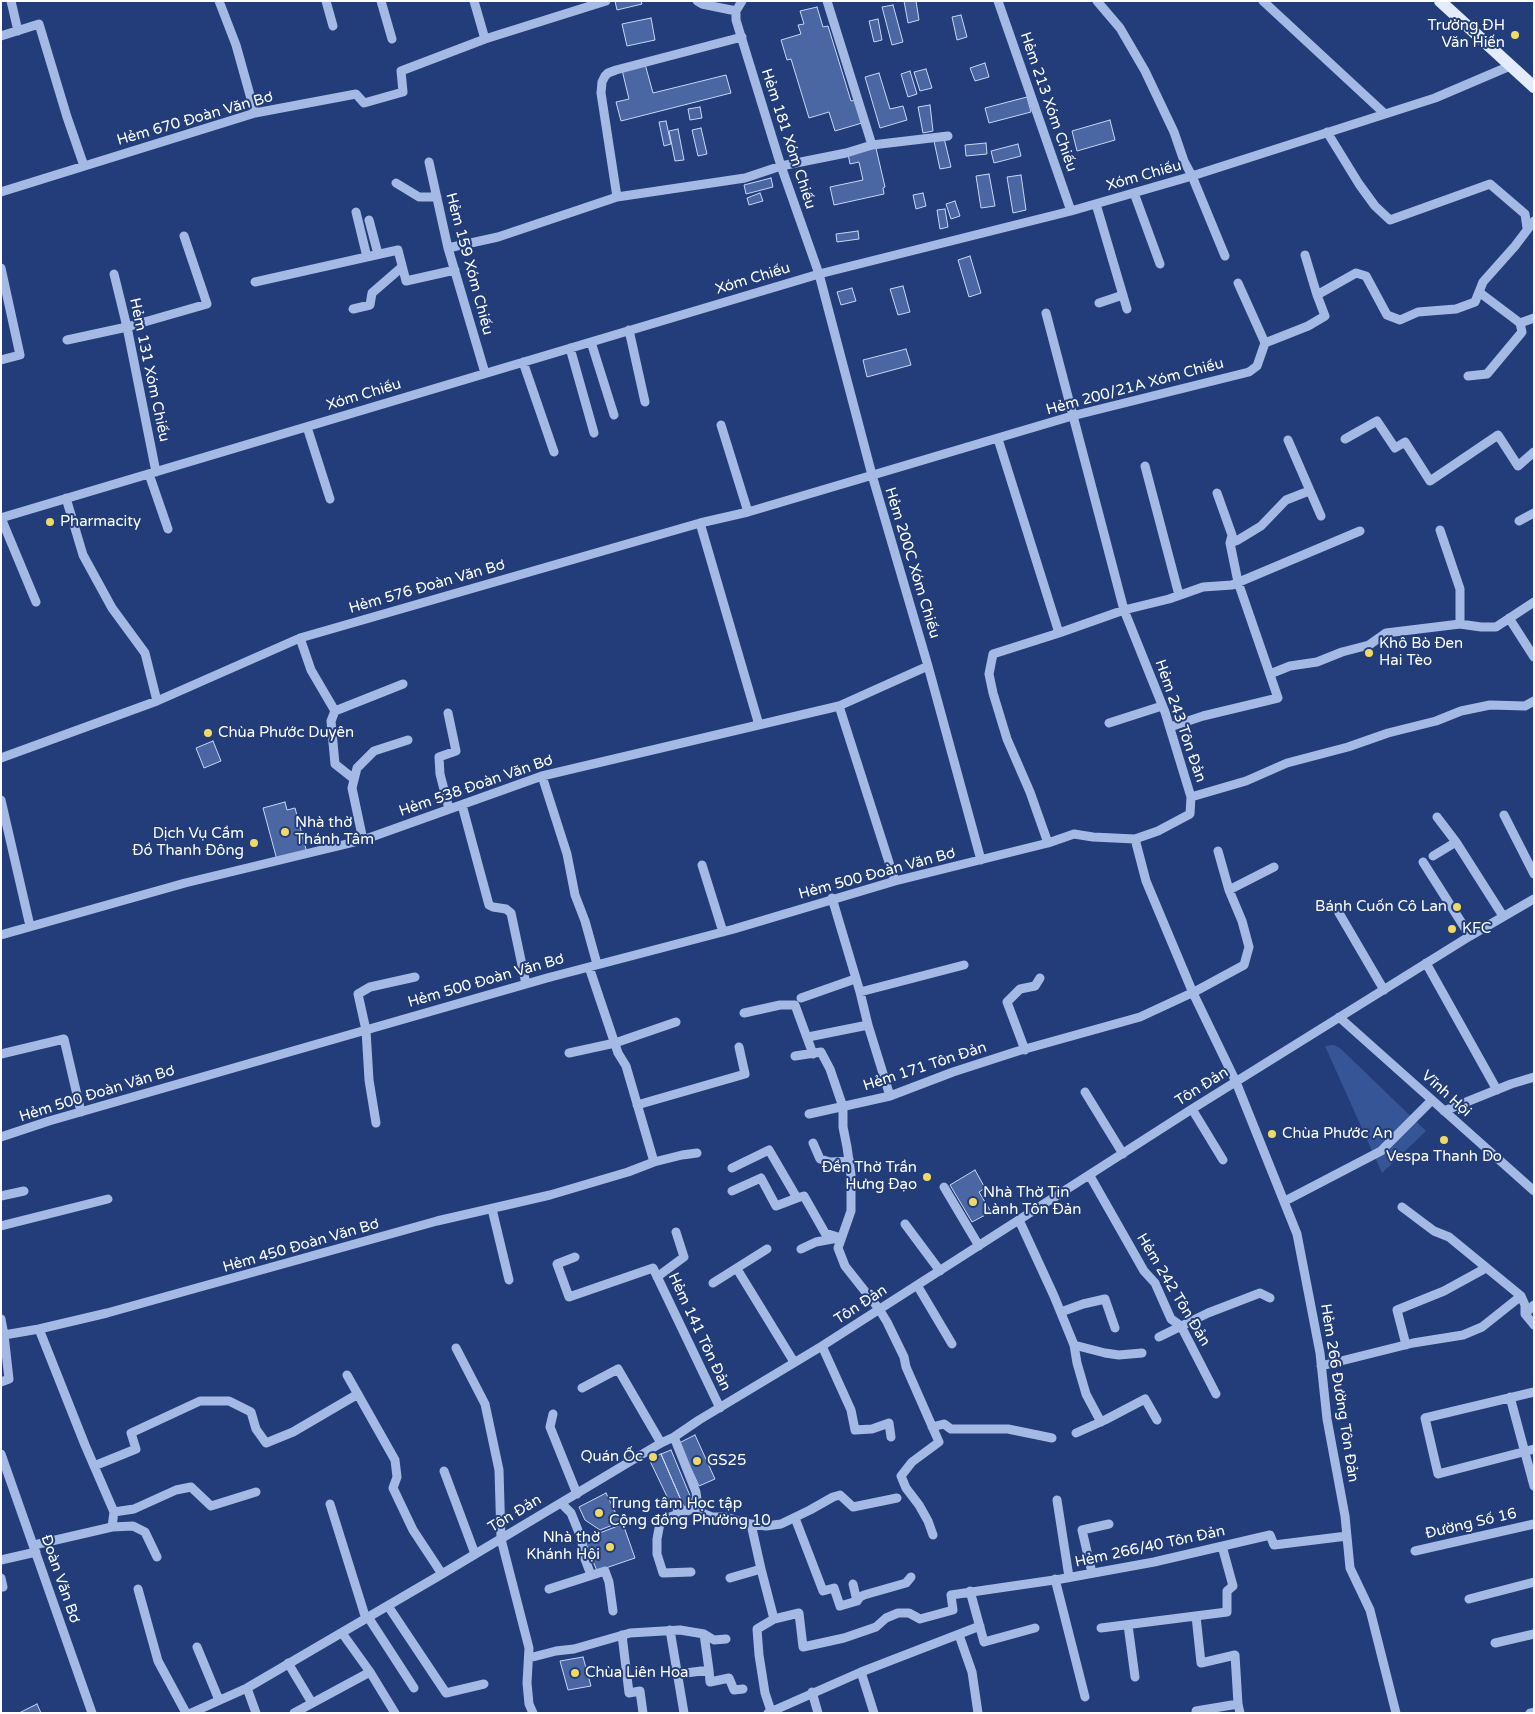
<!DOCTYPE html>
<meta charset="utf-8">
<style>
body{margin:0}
#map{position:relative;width:1535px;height:1714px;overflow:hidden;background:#223d79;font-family:"Varela Round",sans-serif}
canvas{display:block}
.frame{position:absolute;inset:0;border:2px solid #fff;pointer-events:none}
</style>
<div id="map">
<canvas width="1535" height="1714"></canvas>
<div class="frame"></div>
</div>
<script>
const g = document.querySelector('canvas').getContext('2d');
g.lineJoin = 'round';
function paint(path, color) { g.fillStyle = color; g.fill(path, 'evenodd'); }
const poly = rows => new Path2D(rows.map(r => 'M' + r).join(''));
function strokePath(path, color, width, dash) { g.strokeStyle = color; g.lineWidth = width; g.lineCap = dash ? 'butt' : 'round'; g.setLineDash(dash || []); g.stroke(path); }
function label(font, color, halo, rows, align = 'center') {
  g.font = font + ' "Varela Round",sans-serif'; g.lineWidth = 4; g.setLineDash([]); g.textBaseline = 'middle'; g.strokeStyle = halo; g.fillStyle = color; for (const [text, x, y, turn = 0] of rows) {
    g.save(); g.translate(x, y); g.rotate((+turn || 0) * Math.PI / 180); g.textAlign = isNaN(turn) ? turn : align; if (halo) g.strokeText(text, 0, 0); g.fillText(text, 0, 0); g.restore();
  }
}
paint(poly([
 [1334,1045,1341,1049,1426,1131,1382,1173,1325,1046]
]), '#365597');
const building = poly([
 [615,1,641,1,642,4,617,10,615,1],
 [904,1,916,1,919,20,908,23,904,1],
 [893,5,903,42,892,45,882,7,893,5],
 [817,7,823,27,828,26,851,101,855,100,862,123,835,131,829,112,809,118,791,59,787,60,781,40,801,34,798,25,804,24,800,11,817,7],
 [961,15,967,37,957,40,952,17,961,15],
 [651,18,655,40,627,46,622,24,651,18],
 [878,19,882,40,874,42,869,21,878,19],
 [985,63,989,77,975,81,970,68,985,63],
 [645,64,653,93,726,75,731,93,621,121,616,102,629,99,622,70,645,64],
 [926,69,932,88,920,91,914,72,926,69],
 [910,71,917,94,908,97,901,74,910,71],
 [879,73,890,109,903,106,907,120,880,128,865,77,879,73],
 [1027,97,1031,112,989,123,985,108,1027,97],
 [930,105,933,131,923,133,918,107,930,105],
 [700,107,702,118,690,120,688,109,700,107],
 [1110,120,1115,140,1077,151,1072,131,1110,120],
 [666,121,671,144,664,146,659,122,666,121],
 [701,128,707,154,698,156,692,130,701,128],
 [678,129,684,160,675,161,669,131,678,129],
 [944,138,951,167,940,169,934,141,944,138],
 [986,143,987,154,966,156,965,145,986,143],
 [1018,144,1021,156,994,163,991,151,1018,144],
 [876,148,885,187,883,188,884,194,834,205,830,187,863,180,859,162,850,164,848,154,876,148],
 [989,174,995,206,981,208,976,176,989,174],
 [1021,175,1026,210,1013,213,1007,177,1021,175],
 [771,178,773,187,746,194,744,185,771,178],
 [760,193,763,201,749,205,747,198,760,193],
 [923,193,926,206,916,209,913,195,923,193],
 [955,201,960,216,951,219,946,204,955,201],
 [945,209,948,227,940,229,937,210,945,209],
 [858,231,859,239,837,242,836,234,858,231],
 [970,256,981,293,969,297,958,260,970,256],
 [903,286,910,312,898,315,890,289,903,286],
 [852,288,856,301,841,305,837,292,852,288],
 [906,349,911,365,867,377,863,360,906,349],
 [213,741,221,761,204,768,196,748,213,741],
 [285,802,287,810,295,808,307,853,277,860,263,808,285,802],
 [975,1170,985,1188,979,1192,991,1212,972,1222,950,1185,975,1170],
 [695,1435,715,1479,699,1486,679,1443,695,1435],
 [671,1450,693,1503,684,1507,661,1454,671,1450],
 [661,1454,684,1507,674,1511,649,1459,661,1454],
 [606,1493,620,1522,600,1530,585,1520,579,1507,606,1493],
 [623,1524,635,1558,597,1571,584,1539,623,1524],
 [583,1657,591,1686,568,1690,560,1661,583,1657],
 [37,1704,41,1713,19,1713,37,1704]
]);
paint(building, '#4b67a3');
strokePath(building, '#c7d6f4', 1);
strokePath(poly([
 [11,1,18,31],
 [219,1,236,45,255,113],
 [326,1,333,26],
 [381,1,392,39],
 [474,1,485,39],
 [697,1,702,4,736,11],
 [998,1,1071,211],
 [1097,1,1120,28,1145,71,1174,132,1184,161,1192,176,1225,256],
 [1263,1,1385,114],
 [736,11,736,20,781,166,819,274,872,475,928,666,981,860],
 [736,11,742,1],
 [1,36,39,24,67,117,84,166],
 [1327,132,1359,184,1375,206,1390,220,1490,184,1525,214,1527,228],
 [872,145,948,136],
 [429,162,448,248,485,373],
 [396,183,419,197,437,197],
 [1,192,255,113,356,94,364,103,403,92,401,71,485,39,606,1],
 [1134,193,1160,264],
 [617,197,601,93,602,82,605,76,608,73,616,70,742,37],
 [1096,204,1127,309],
 [356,212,367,257],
 [369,220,378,254],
 [448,248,498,237,617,197,745,178,781,166,846,153,872,145,827,1],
 [1,268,20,355,1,360],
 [114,274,127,327,156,472],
 [255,282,398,250,406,281,455,270],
 [1238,283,1265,343],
 [1479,292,1520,323,1534,318],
 [1317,295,1356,273,1366,276,1387,315,1400,320,1418,312,1456,309,1475,302,1483,282,1515,246,1534,221],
 [1099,303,1123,295],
 [353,309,370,305,372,293,402,267],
 [1046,313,1124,610,1165,712,1191,797,1190,814,1158,831,1135,839],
 [629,330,645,402],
 [67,340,127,327,207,304,184,236],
 [591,342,614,415],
 [570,348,594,433],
 [523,362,554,452],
 [1468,376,1487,374,1522,332,1520,323],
 [721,425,748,512],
 [307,427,330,499],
 [998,439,1059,633],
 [1345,439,1377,421,1395,448,1405,442,1430,481,1498,435,1518,466,1534,452],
 [1288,440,1321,516],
 [1145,466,1179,595],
 [149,474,168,529],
 [66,498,83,555,112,608,145,653,157,701],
 [1,518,819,274,1071,211,1192,176,1435,98,1510,66],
 [1,518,36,602],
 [1519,521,1534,513],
 [700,523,759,725],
 [1440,530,1460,589,1460,624],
 [1230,543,1238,540,1261,526,1286,500,1309,491],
 [1509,618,1534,657],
 [300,638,311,670,335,711,403,684],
 [1270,674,1290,666,1317,662,1342,652,1369,645,1386,633,1460,624,1481,627,1496,627,1534,602],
 [839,706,895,881],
 [335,711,331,721,335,764,354,779],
 [448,713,456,751,439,757,440,774,449,809],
 [1109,723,1162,706],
 [1170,727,1203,716,1278,698,1238,582,1230,543,1232,535,1217,493],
 [1,758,157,701,300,638,700,523,748,512,1072,416,1249,372,1257,366,1265,343,1308,326,1325,316,1317,295,1305,255],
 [542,776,567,854,575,895,585,921,597,964],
 [1191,797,1246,781,1287,763,1348,747,1388,733,1436,721,1461,711,1490,705,1525,706,1534,701],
 [1,800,30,926],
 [462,805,489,905,493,907,506,909,511,913,526,984],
 [1504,815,1534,874],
 [1437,817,1456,842],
 [363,840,352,788,357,768,374,751,408,740],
 [1048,843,1030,792,1007,739,993,693,989,674,993,654,1059,633,1124,610,1169,599,1203,587,1232,585,1360,531],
 [1433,856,1456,842,1503,916],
 [1423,862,1470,936],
 [702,865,723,932],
 [1229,890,1274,867],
 [832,898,860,992,868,1025,890,1096],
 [1339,913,1384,990],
 [1,935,185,883,363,840,542,776,839,706,928,666],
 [1426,963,1497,1090],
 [589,967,618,1053,626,1066,654,1162],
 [860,992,964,965],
 [801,998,855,979],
 [744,1013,780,1005,795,1005,813,1054],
 [1339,1017,1534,1191],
 [808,1037,868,1025],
 [1025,1050,1007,1002,1020,989,1035,986,1040,978],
 [569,1053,615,1043,676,1022],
 [1,1054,64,1039,81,1112],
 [795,1056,821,1052,830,1069,843,1107,843,1127,847,1147,851,1175,851,1211,838,1248,845,1266,879,1309,887,1322,904,1357,906,1367,939,1442,912,1462,901,1476,906,1488,919,1505,928,1521,933,1535],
 [1085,1092,1123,1154],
 [637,1105,745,1074,739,1047],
 [1192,1109,1223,1160],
 [1444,1111,1511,1084,1534,1077],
 [809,1114,890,1096,953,1072,1018,1051,1140,1017,1196,991,1244,965,1249,947,1242,921,1229,890,1218,851],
 [376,1123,369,1080,366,1030,358,994,370,987,415,977],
 [1,1137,49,1121,547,978,734,929,895,881,1048,843,1074,834,1093,837,1135,839,1146,881,1193,993,1236,1082,1297,1234,1320,1353,1327,1419,1345,1516,1350,1568,1370,1610,1396,1713],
 [813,1143,820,1159,830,1162,850,1161],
 [732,1168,769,1150,797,1198,804,1196,825,1233,841,1238],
 [1090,1176,1144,1271,1155,1283,1171,1319,1181,1326,1216,1394],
 [944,1187,979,1246],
 [732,1191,761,1178,776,1206,797,1198],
 [1,1196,24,1191],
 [1285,1201,1381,1151,1432,1100],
 [1402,1207,1434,1231,1449,1237,1521,1296,1525,1305,1525,1314,1534,1325],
 [492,1209,509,1280],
 [1019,1220,1054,1296,1074,1345,1077,1363,1086,1394,1101,1422],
 [905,1224,940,1271],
 [1,1226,108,1199],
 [801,1249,816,1242,838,1238],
 [575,1257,557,1264,569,1297,653,1268,720,1408],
 [737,1269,794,1362],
 [657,1277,684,1257,676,1232],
 [713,1283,767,1249],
 [917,1285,952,1344],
 [1061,1312,1083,1304,1105,1299,1115,1328],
 [1525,1314,1534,1305],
 [1,1319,4,1335],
 [1159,1337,1208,1313,1260,1293,1270,1298],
 [1074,1345,1105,1353,1119,1355,1142,1353],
 [1406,1345,1397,1310,1444,1291,1486,1268],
 [822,1346,851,1410,855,1430,872,1429,889,1423,891,1437],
 [456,1348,485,1404,499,1470,501,1539,529,1648,527,1683,529,1704,533,1713],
 [1321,1366,1413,1343,1463,1335,1482,1327,1521,1296],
 [347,1375,395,1460,397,1477,393,1488,413,1530,442,1574],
 [1,1382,9,1379,4,1335,39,1329,107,1313,437,1221,550,1195,628,1172,654,1162,682,1155,697,1153],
 [582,1388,618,1369,661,1443],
 [1534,1392,1425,1418,1438,1474,1534,1449],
 [1510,1397,1534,1486],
 [553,1414,550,1427,577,1494],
 [932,1427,944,1424,951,1429,1008,1429,1052,1438],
 [1076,1433,1105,1420,1145,1399,1157,1420],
 [674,1437,696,1492,698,1507,702,1513,712,1517,725,1517,751,1524,766,1526,781,1524,810,1510,833,1497,840,1495,853,1507,897,1498],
 [1,1454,92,1713],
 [94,1466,136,1449,131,1433,200,1401,229,1401,251,1412,256,1429,266,1443,293,1432,358,1394],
 [444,1471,475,1554],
 [1057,1500,1069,1577],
 [561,1503,571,1513,582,1540,583,1554,591,1575],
 [330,1504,366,1619],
 [114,1512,134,1509,176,1490,191,1487,211,1506,256,1492],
 [795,1518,823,1591,834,1588,840,1606,857,1601,853,1584],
 [751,1524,761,1569,774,1619,757,1629,759,1655,765,1693,771,1711],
 [112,1527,133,1526,145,1532,157,1557],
 [34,1545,112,1527,114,1512,85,1445,39,1329],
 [1415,1551,1534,1524],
 [1,1560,36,1552],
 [691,1572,663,1573,657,1554,657,1539,660,1523,670,1517,698,1507],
 [1092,1573,1082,1530,1109,1524],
 [1,1578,3,1587,1,1587],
 [730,1578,761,1569],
 [1055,1579,1085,1697],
 [138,1589,158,1661,186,1713],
 [549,1589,605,1571,609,1582,613,1611],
 [970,1591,984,1642,1035,1628],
 [1469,1599,1534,1582],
 [857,1601,860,1597,864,1595,906,1583,911,1577],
 [388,1606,446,1693,484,1684],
 [1196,1616,1201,1663,1235,1655,1238,1704],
 [368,1617,414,1688],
 [774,1619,799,1613,803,1647,844,1638,876,1627,886,1618,898,1613,909,1613,920,1619,953,1610,951,1595,1061,1579,1154,1562,1270,1535,1274,1545,1347,1536],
 [1128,1625,1135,1677],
 [1101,1628,1227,1612,1227,1591,1233,1586,1222,1546],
 [670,1630,684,1713],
 [342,1633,370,1672,395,1713],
 [704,1634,709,1670],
 [622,1635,629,1693,640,1691,643,1713],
 [959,1635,972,1672,978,1713],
 [1495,1643,1534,1634],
 [197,1647,219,1700],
 [529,1658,556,1651,574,1649,630,1633,680,1630,704,1634,714,1640,726,1639],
 [288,1663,312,1703],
 [861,1672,874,1713],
 [678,1674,709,1670,710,1682,729,1678,734,1690,743,1689],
 [247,1688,256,1713],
 [812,1692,818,1713],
 [1196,1711,1238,1704,1240,1713],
 [191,1713,247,1688,442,1574,661,1443,674,1437,699,1420,822,1346,1192,1109,1470,936,1534,899],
 [294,1713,370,1672],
 [768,1713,861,1672,980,1626],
 [1530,1713,1534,1712]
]), '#a4b9e4', 9);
strokePath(poly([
 [1440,1,1534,87]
]), '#e4ebfc', 12);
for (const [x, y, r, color] of [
 [1515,35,5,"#f0da67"],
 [50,522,5,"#f0da67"],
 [1369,653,5,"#f0da67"],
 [208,733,5,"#f0da67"],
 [285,832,5,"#f0da67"],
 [254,843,5,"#f0da67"],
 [1457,907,5,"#f0da67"],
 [1452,929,5,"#f0da67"],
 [1272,1134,5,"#f0da67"],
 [1444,1140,5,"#f0da67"],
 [927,1177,5,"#f0da67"],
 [973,1202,5,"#f0da67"],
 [653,1457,5,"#f0da67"],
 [697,1461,5,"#f0da67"],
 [599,1513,5,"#f0da67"],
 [610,1547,5,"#f0da67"],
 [575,1673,5,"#f0da67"]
]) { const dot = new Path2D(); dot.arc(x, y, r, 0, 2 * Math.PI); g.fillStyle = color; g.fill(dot); strokePath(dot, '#223d79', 2); }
label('15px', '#fff', '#223d79', [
 ["Trường ĐH",1505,26,"right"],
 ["Văn Hiến",1505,43,"right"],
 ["Pharmacity",60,522],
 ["Khô Bò Đen",1379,644],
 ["Hai Tèo",1379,661],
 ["Chùa Phước Duyên",218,733],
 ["Nhà thờ",295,823],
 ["Thánh Tâm",295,840],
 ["Dịch Vụ Cầm",244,834,"right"],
 ["Đồ Thanh Đông",244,851,"right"],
 ["Bánh Cuốn Cô Lan",1447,907,"right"],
 ["KFC",1462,929],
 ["Chùa Phước An",1282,1134],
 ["Vespa Thanh Do",1444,1157,"center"],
 ["Đền Thờ Trần",917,1168,"right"],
 ["Hưng Đạo",917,1185,"right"],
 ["Nhà Thờ Tin",983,1193],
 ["Lành Tôn Đản",983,1210],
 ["Quán Ốc",643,1457,"right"],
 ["GS25",707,1461],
 ["Trung tâm Học tập",609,1504],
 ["Cộng đồng Phường 10",609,1521],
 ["Nhà thờ",600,1538,"right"],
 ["Khánh Hội",600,1555,"right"],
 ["Chùa Liên Hoa",585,1673]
], 'left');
label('15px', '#fff', '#223d79', [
 ["Hẻm 213 Xóm Chiếu",1048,102,71],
 ["Hẻm 670 Đoàn Văn Bơ",195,119,-16],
 ["Hẻm 181 Xóm Chiếu",788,139,72],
 ["Xóm Chiếu",1144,176,-16],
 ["Hẻm 159 Xóm Chiếu",469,264,75],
 ["Xóm Chiếu",753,279,-17],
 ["Hẻm 131 Xóm Chiếu",149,370,78],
 ["Hẻm 200/21A Xóm Chiếu",1135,387,-15],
 ["Xóm Chiếu",364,395,-17],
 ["Hẻm 200C Xóm Chiếu",912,563,73],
 ["Hẻm 576 Đoàn Văn Bơ",427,587,-16],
 ["Hẻm 243 Tôn Đản",1180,721,71],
 ["Hẻm 538 Đoàn Văn Bơ",476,786,-19],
 ["Hẻm 500 Đoàn Văn Bơ",877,874,-15],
 ["Hẻm 500 Đoàn Văn Bơ",486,981,-16],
 ["Hẻm 171 Tôn Đản",925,1067,-18],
 ["Tôn Đản",1202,1087,-32],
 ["Hẻm 500 Đoàn Văn Bơ",97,1094,-17],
 ["Vĩnh Hội",1446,1094,42],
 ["Hẻm 450 Đoàn Văn Bơ",301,1246,-16],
 ["Hẻm 242 Tôn Đản",1173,1290,59],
 ["Tôn Đản",861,1305,-33],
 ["Hẻm 141 Tôn Đản",699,1332,65],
 ["Hẻm 266 Đường Tôn Đản",1339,1393,81],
 ["Tôn Đản",515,1514,-31],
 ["Đường Số 16",1471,1524,-13],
 ["Hẻm 266/40 Tôn Đản",1150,1547,-12],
 ["Đoàn Văn Bơ",60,1579,71]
]);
</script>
